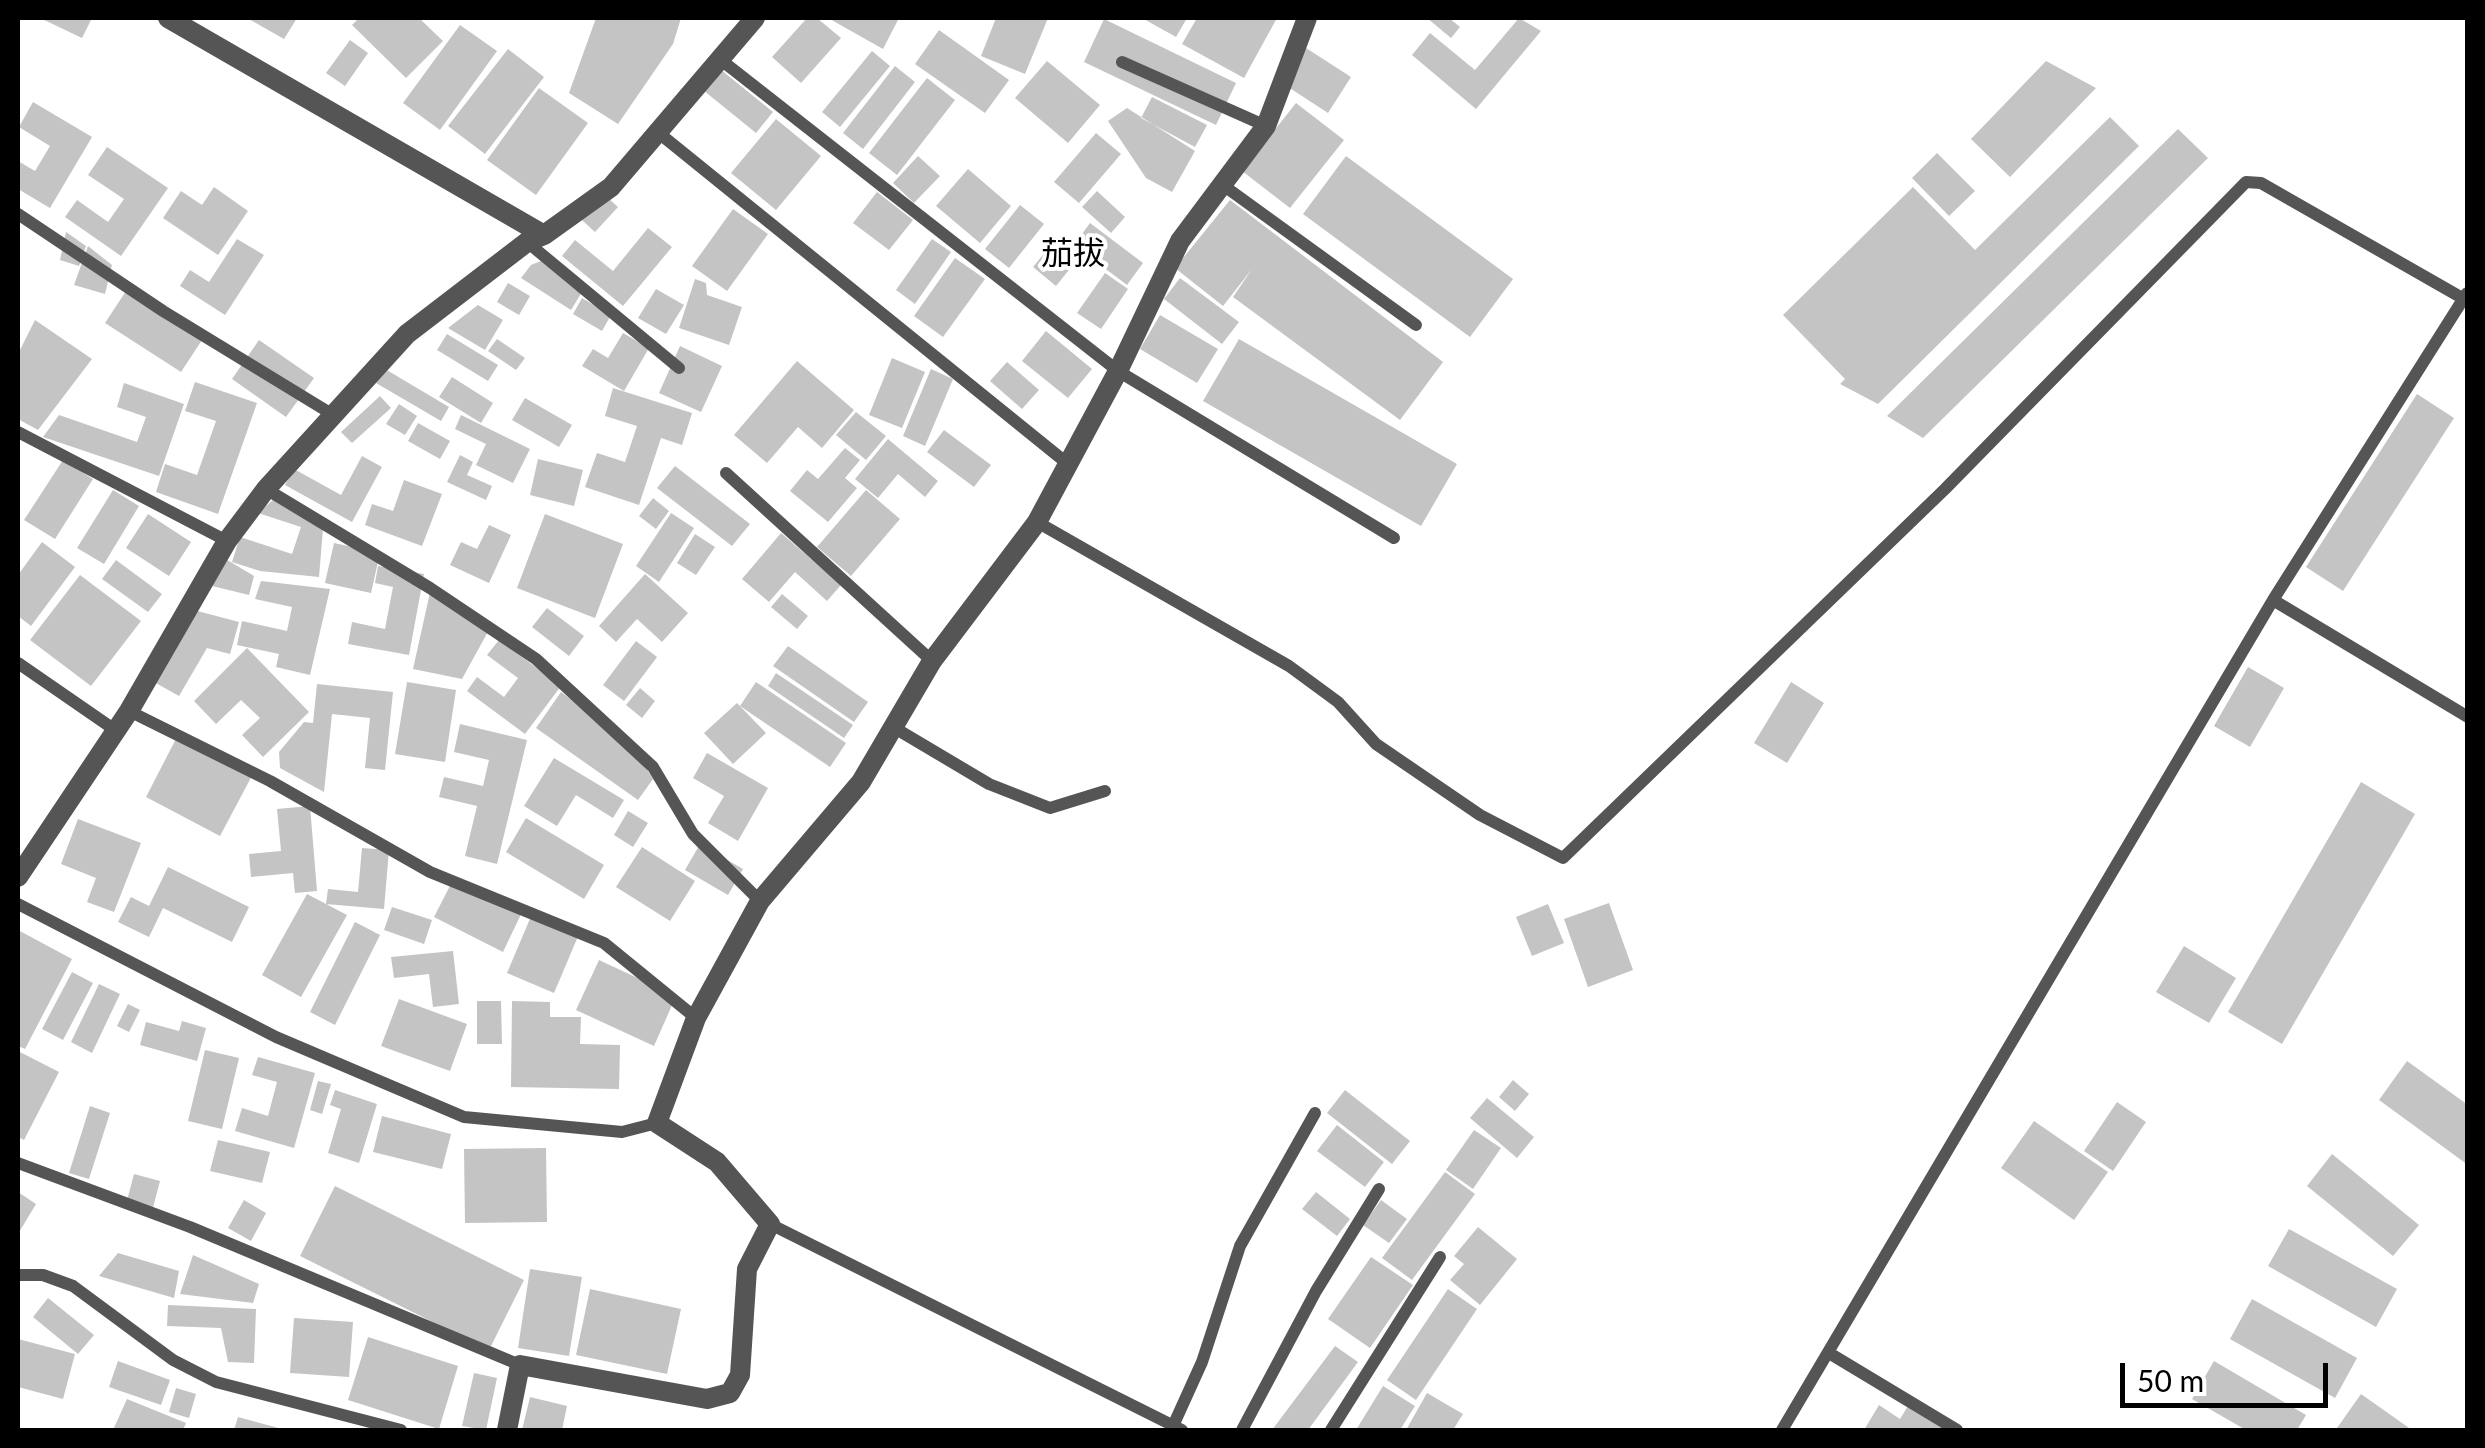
<!DOCTYPE html>
<meta charset="utf-8">
<style>
body{margin:0}
#map{position:relative;width:2485px;height:1448px;overflow:hidden;background:#fff;font-family:Lato,sans-serif}
canvas{display:block}
.frame{position:absolute;inset:0;border:20px solid #000;pointer-events:none}
.scale{position:absolute;left:2120px;top:1363px;width:208px;height:45px;box-sizing:border-box;border:5px solid #000;border-top:0;padding-left:12px;font-size:30px;line-height:35px;white-space:nowrap;color:#000;-webkit-text-stroke:8px #fff;paint-order:stroke}
</style>
<div id="map">
<canvas width="2485" height="1448"></canvas>
<div class="frame"></div>
<div class="scale">50 m</div>
</div>
<script>
const g = document.querySelector('canvas').getContext('2d');
g.lineJoin = 'round';
function paint(path, color) { g.fillStyle = color; g.fill(path, 'evenodd'); }
const poly = rows => new Path2D(rows.map(r => 'M' + r).join(''));
function strokePath(path, color, width, dash) { g.strokeStyle = color; g.lineWidth = width; g.lineCap = dash ? 'butt' : 'round'; g.setLineDash(dash || []); g.stroke(path); }
function label(font, color, halo, rows, align = 'center') {
  g.font = font + ' Lato,"Noto Sans TC",sans-serif'; g.lineWidth = 8; g.setLineDash([]); g.textBaseline = 'middle'; g.strokeStyle = halo; g.fillStyle = color; for (const [text, x, y, turn = 0] of rows) {
    g.save(); g.translate(x, y); g.rotate((+turn || 0) * Math.PI / 180); g.textAlign = isNaN(turn) ? turn : align; if (halo) g.strokeText(text, 0, 0); g.fillText(text, 0, 0); g.restore();
  }
}
paint(poly([
 [40,18,92,18,82,38],
 [247,18,297,18,284,39],
 [359,18,419,18,443,41,406,78,352,25],
 [596,18,681,18,673,44,618,124,569,93],
 [807,18,817,18,841,38,801,83,772,57],
 [828,18,899,18,883,49],
 [996,18,1048,18,1025,74,981,56],
 [1142,18,1187,18,1176,37],
 [1197,18,1277,18,1244,78,1182,44],
 [1427,18,1449,18,1460,27,1451,38],
 [1519,18,1541,31,1476,109,1412,55,1430,33,1475,70],
 [1104,19,1236,83,1216,125,1084,62],
 [460,25,497,51,440,130,403,103],
 [939,30,1009,80,985,113,915,64],
 [350,40,368,53,345,86,326,73],
 [1306,48,1351,77,1328,113,1282,83],
 [508,49,544,77,485,154,448,126],
 [872,51,890,66,840,127,822,112],
 [1047,61,1100,105,1068,143,1015,98],
 [2046,61,2096,88,2010,177,1971,139],
 [715,65,773,112,756,133,698,86],
 [895,66,915,82,863,149,843,133],
 [927,78,955,100,897,175,869,153],
 [539,88,588,123,536,195,487,160],
 [1152,97,1207,125,1195,147,1141,118],
 [33,102,92,137,50,208,18,189,18,161,35,171,50,146,19,127],
 [1296,103,1344,140,1290,208,1242,171],
 [1127,108,1195,151,1172,192,1146,178,1108,121],
 [2110,117,2139,146,1878,404,1840,384,1845,379,1783,315,1913,187,1975,250],
 [776,119,821,156,776,210,731,173],
 [2178,129,2208,158,1923,438,1887,416],
 [1096,133,1121,154,1079,203,1054,182],
 [107,147,168,188,121,256,65,217,77,200,108,222,124,199,88,175],
 [1937,153,1975,191,1949,216,1912,178],
 [918,156,940,176,914,203,893,183],
 [1346,156,1513,279,1470,337,1303,214],
 [968,169,1011,206,980,243,936,206],
 [214,187,248,211,218,255,163,218,181,191,202,205],
 [596,187,618,207,595,232,573,212],
 [1097,191,1125,217,1111,233,1082,207],
 [877,192,913,220,889,250,853,223],
 [1230,200,1443,362,1400,420,1233,297,1252,269,1223,306,1175,268],
 [1020,205,1044,224,1009,268,985,249],
 [733,209,768,234,727,291,692,266],
 [1090,223,1143,263,1127,285,1074,245],
 [648,228,672,247,623,306,562,256,575,240,613,271],
 [66,232,86,246,79,266,60,260],
 [237,239,264,255,225,315,180,286,190,270,209,282],
 [932,239,951,252,915,304,896,290],
 [1051,245,1073,265,1056,286,1033,267],
 [88,246,112,265,105,294,74,285],
 [955,258,985,279,943,337,914,316],
 [541,261,582,292,571,310,521,278,531,265],
 [1105,273,1128,289,1101,329,1077,313],
 [1180,278,1239,322,1222,344,1164,299],
 [695,279,706,283,707,295,742,307,729,345,679,328],
 [508,283,530,296,519,315,497,302],
 [128,288,204,337,181,372,105,323],
 [656,289,684,305,666,334,638,318],
 [582,298,611,315,602,331,573,314],
 [478,305,503,320,485,350,448,328],
 [1160,315,1218,349,1197,383,1140,349],
 [35,320,92,359,38,430,18,419,18,354],
 [1046,331,1092,369,1068,398,1022,361],
 [623,333,649,348,624,391,582,366,593,349,608,358],
 [447,334,498,365,488,381,437,350],
 [497,339,525,358,516,370,488,351],
 [1239,339,1457,464,1421,526,1203,401],
 [259,340,314,378,286,417,232,379],
 [680,346,722,366,701,412,659,393],
 [892,358,925,372,902,428,869,415],
 [797,361,854,410,822,448,798,427,767,463,734,435],
 [1007,362,1039,390,1022,409,990,381],
 [385,369,449,407,441,421,376,383],
 [931,369,953,379,925,446,903,436],
 [452,377,493,403,481,423,439,397],
 [195,382,257,403,218,514,156,492,165,464,197,475,216,421,185,411],
 [124,383,184,404,159,476,43,437,59,415,137,442,146,417,117,407],
 [613,388,692,413,682,445,661,438,639,505,585,487,597,453,625,462,637,426,605,416],
 [2417,394,2454,418,2343,591,2306,567],
 [380,396,391,408,352,443,341,432],
 [525,398,572,425,559,447,512,420],
 [399,404,417,416,405,435,386,424],
 [856,412,886,436,866,460,836,435],
 [461,415,530,449,513,483,476,465,486,444,455,429],
 [418,423,450,441,440,459,408,441],
 [944,430,991,465,974,487,927,452],
 [888,439,938,481,925,497,898,474,878,498,855,479],
 [845,448,860,460,845,478,857,488,828,522,790,491,807,470,818,479],
 [460,455,473,462,467,475,492,486,486,500,447,482],
 [362,456,382,467,352,522,285,485,294,469,341,495],
 [538,459,583,470,574,506,530,495],
 [63,460,93,479,55,539,24,520],
 [675,466,750,524,732,546,657,488],
 [404,480,442,494,422,546,365,525,372,504,393,511],
 [113,490,139,506,104,564,77,548],
 [866,490,900,519,851,576,817,547],
 [653,498,669,511,656,529,639,516],
 [273,500,323,529,319,577,260,571,232,562,240,537,292,554,301,527,258,513],
 [671,513,694,528,659,582,636,566],
 [148,514,191,542,169,576,126,548],
 [545,514,623,544,595,618,517,588],
 [489,525,511,535,489,583,450,565,461,542,477,549],
 [781,533,841,585,827,601,795,572,769,602,742,579],
 [695,534,715,547,696,575,677,563],
 [42,542,75,567,31,626,18,616,18,575],
 [334,543,380,553,371,593,325,583],
 [224,558,254,576,249,595,204,584],
 [116,560,162,594,148,612,102,579],
 [378,566,424,574,409,655,348,644,352,622,385,629,393,587,375,583],
 [645,574,688,613,662,642,637,619,616,642,599,626],
 [80,575,141,621,91,686,30,640],
 [261,581,330,589,310,675,276,667,279,654,237,645,242,621,287,631,292,607,255,599],
 [431,588,490,628,462,679,413,669],
 [782,594,808,616,797,629,771,607],
 [186,608,239,622,230,654,207,648,179,696,145,677],
 [547,608,584,636,569,656,532,627],
 [499,640,561,686,525,734,467,691,477,677,504,697,518,678,487,655],
 [636,641,657,657,624,701,603,685],
 [788,646,868,702,854,722,773,666],
 [247,648,309,712,263,757,242,735,260,718,241,700,216,724,194,701],
 [2248,667,2284,688,2250,747,2214,726],
 [776,673,853,725,844,738,768,686],
 [407,682,456,690,445,762,395,754],
 [756,682,846,743,830,767,740,706],
 [1791,682,1824,703,1787,763,1754,743],
 [317,684,393,692,385,770,365,768,370,718,332,714,324,792,280,768,279,752,304,722,313,723],
 [640,688,655,701,642,718,626,705],
 [561,692,629,741,653,779,638,800,536,728],
 [737,703,766,733,733,764,704,733],
 [460,724,527,740,497,864,465,856,477,806,439,797,444,777,483,786,489,760,454,752],
 [179,733,254,772,220,836,146,797],
 [707,753,768,788,738,841,708,823,724,796,693,778],
 [554,758,624,800,613,818,576,795,557,826,524,806],
 [2361,782,2415,814,2282,1044,2228,1012],
 [310,806,317,891,295,893,293,873,251,877,249,854,281,851,277,809],
 [628,811,648,823,633,847,614,835],
 [526,818,604,865,584,899,506,852],
 [78,819,141,843,114,912,87,902,96,878,61,864],
 [700,844,743,869,728,895,685,870],
 [642,847,695,881,670,921,616,887],
 [362,848,389,850,384,909,326,904,328,889,358,892],
 [168,867,249,907,232,942,163,908,149,937,118,922,131,897,149,906],
 [455,876,523,910,503,952,434,917],
 [307,894,347,915,301,997,262,975],
 [1609,903,1633,970,1588,987,1564,919],
 [1548,904,1564,943,1532,956,1516,917],
 [392,907,432,920,424,944,384,930],
 [532,914,579,934,554,993,507,973],
 [355,922,380,935,335,1025,310,1012],
 [18,930,72,959,25,1049,18,1046],
 [2184,946,2236,978,2209,1023,2156,992],
 [453,951,459,1004,433,1007,429,974,394,978,391,957],
 [599,960,676,996,654,1046,576,1010],
 [72,972,93,983,63,1040,42,1029],
 [99,984,120,994,92,1053,71,1042],
 [399,999,467,1024,450,1071,381,1046],
 [477,1001,501,1001,502,1044,477,1044],
 [512,1001,550,1002,550,1017,581,1017,580,1044,620,1045,619,1089,511,1087],
 [128,1004,140,1010,129,1032,117,1026],
 [182,1021,206,1028,197,1061,140,1045,146,1022,179,1031],
 [205,1050,239,1058,222,1129,188,1121],
 [18,1051,59,1072,24,1140,18,1137],
 [258,1057,315,1073,294,1148,235,1131,242,1108,268,1116,277,1082,252,1075],
 [2407,1061,2468,1105,2468,1165,2379,1100],
 [1513,1080,1529,1094,1515,1111,1499,1097],
 [318,1081,331,1084,322,1114,310,1110],
 [335,1090,377,1104,359,1163,328,1153,341,1109,330,1105],
 [1345,1090,1410,1141,1392,1164,1327,1113],
 [1487,1098,1534,1137,1517,1158,1470,1118],
 [2117,1102,2146,1122,2113,1171,2084,1151],
 [90,1106,110,1113,89,1179,69,1173],
 [382,1116,451,1134,442,1169,373,1152],
 [2034,1121,2108,1172,2074,1220,2001,1168],
 [1337,1125,1384,1162,1365,1187,1317,1151],
 [1474,1130,1501,1148,1473,1189,1446,1170],
 [218,1140,270,1152,262,1183,210,1171],
 [546,1148,547,1222,465,1223,464,1149],
 [2332,1154,2419,1225,2393,1256,2307,1186],
 [1445,1172,1475,1194,1412,1280,1382,1258],
 [134,1174,160,1181,151,1215,125,1208],
 [335,1186,524,1280,489,1350,300,1256],
 [18,1192,36,1204,18,1234],
 [1316,1192,1350,1219,1337,1236,1302,1209],
 [244,1200,266,1213,251,1241,228,1228],
 [1381,1200,1407,1219,1389,1243,1363,1225],
 [1478,1227,1517,1259,1480,1305,1450,1280,1464,1264,1454,1256],
 [2289,1229,2397,1289,2376,1327,2268,1266],
 [118,1253,179,1271,174,1298,99,1276],
 [193,1255,259,1284,253,1303,180,1294],
 [1371,1257,1413,1285,1370,1348,1328,1319],
 [530,1269,582,1277,569,1356,518,1348],
 [590,1289,681,1309,667,1374,576,1355],
 [1448,1289,1477,1309,1416,1400,1387,1380],
 [48,1298,94,1335,78,1354,33,1317],
 [2252,1299,2357,1358,2335,1398,2230,1339],
 [168,1305,256,1309,254,1363,228,1362,221,1328,167,1326],
 [294,1318,353,1322,349,1377,290,1373],
 [368,1337,458,1366,439,1429,348,1400],
 [18,1339,75,1354,63,1399,18,1387],
 [1335,1346,1358,1362,1308,1430,1272,1430],
 [118,1361,170,1380,161,1405,109,1387],
 [2214,1361,2306,1415,2297,1430,2246,1430,2192,1399],
 [474,1373,497,1378,486,1430,462,1426],
 [1383,1386,1415,1406,1400,1430,1356,1430],
 [176,1388,196,1394,189,1418,169,1412],
 [1427,1393,1463,1414,1453,1430,1406,1430],
 [2361,1394,2412,1430,2340,1430,2337,1428],
 [530,1397,567,1406,562,1430,522,1430],
 [127,1399,186,1423,183,1430,113,1430],
 [1879,1405,1900,1419,1908,1406,1947,1430,1864,1430],
 [238,1417,282,1429,282,1430,234,1430]
]), '#c4c4c4');
strokePath(poly([
 [721,60,1118,371,1394,538],
 [1122,62,1266,126],
 [660,134,1068,464],
 [1220,183,1416,325],
 [18,214,163,311,335,416],
 [527,242,679,368],
 [18,432,227,541],
 [726,473,932,661],
 [266,489,430,588,536,659,653,767,693,834,760,901],
 [1037,522,1289,666,1338,702,1376,744,1480,815,1563,858,1945,489,2246,182,2261,183,2464,299],
 [2273,600,2468,717],
 [18,663,115,730],
 [129,711,270,781,430,872,604,943,696,1018],
 [893,727,989,784,1050,808,1105,791],
 [18,904,276,1037,464,1117,622,1132,657,1123],
 [18,1163,190,1227,520,1365],
 [770,1224,1182,1430],
 [18,1275,43,1275,73,1286,173,1360,216,1382,401,1430],
 [1829,1353,1957,1430],
 [1173,1426,1202,1362,1240,1246,1315,1113],
 [1242,1430,1316,1291,1379,1189],
 [1331,1430,1440,1257],
 [1782,1430,2273,600,2467,293]
]), '#555', 12);
strokePath(poly([
 [168,18,544,235],
 [18,877,129,711,227,541,266,489,407,334,527,242,544,235,611,187,755,18]
]), '#555', 20);
strokePath(poly([
 [507,1430,520,1365,707,1399,730,1393,740,1375,747,1269,770,1224,717,1162,657,1123,696,1018,760,901,861,782,932,661,1037,522,1118,371,1180,241,1266,126,1307,18]
]), '#555', 20);
label('32px', '#000', '#fff', [
 ["茄拔",1073,254]
]);
</script>
